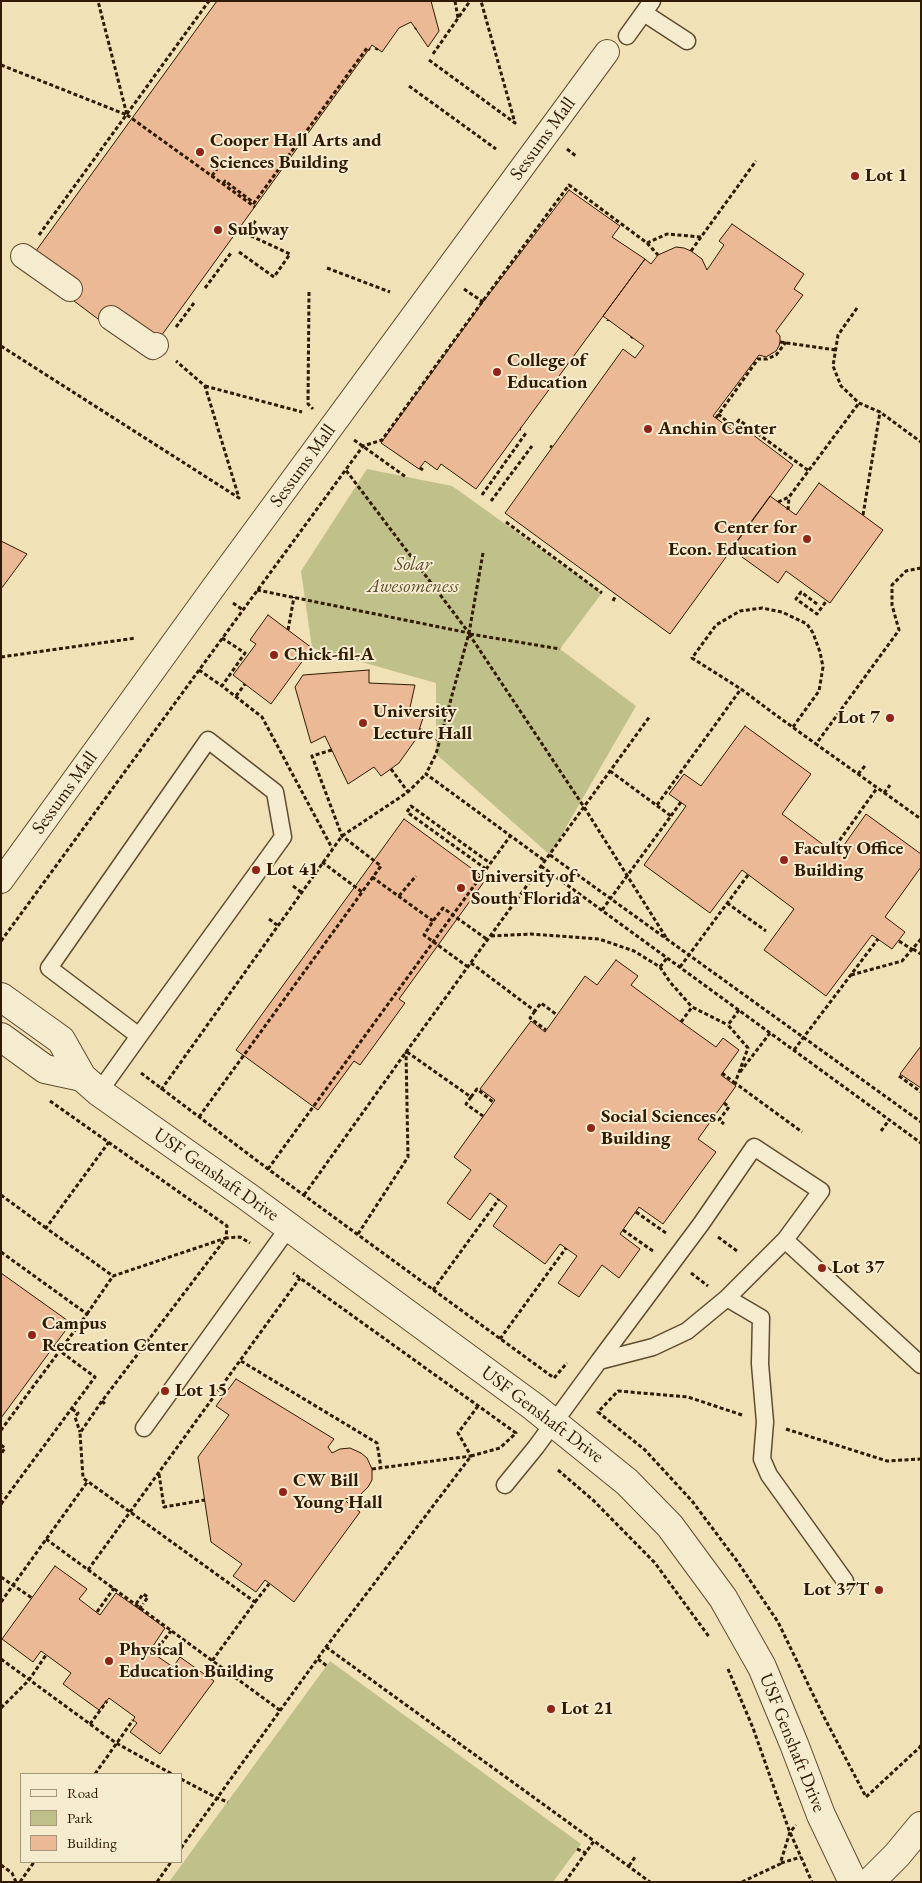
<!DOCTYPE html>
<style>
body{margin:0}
#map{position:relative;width:922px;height:1883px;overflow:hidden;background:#f0e1b7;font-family:"EB Garamond",serif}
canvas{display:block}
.frame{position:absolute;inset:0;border:2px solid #301a01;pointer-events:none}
.legend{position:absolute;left:20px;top:1773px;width:162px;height:90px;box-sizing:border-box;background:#f5ecd0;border:1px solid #a6987d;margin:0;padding:6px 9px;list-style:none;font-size:15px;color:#301a01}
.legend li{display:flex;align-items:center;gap:10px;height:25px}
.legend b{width:25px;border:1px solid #a6987d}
</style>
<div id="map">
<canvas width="922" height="1883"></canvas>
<div class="frame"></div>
<ul class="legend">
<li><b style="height:6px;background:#f5ecd0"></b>Road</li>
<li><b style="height:14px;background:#c0c18a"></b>Park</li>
<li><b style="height:14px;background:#ebb995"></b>Building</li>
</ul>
</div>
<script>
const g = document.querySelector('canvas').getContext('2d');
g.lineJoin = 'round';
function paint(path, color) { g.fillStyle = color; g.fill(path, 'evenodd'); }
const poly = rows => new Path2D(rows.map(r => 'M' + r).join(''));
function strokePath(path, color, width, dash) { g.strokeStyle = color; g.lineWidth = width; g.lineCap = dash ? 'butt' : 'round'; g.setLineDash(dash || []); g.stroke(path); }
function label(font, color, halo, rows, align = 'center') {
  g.font = font + ' "EB Garamond",serif'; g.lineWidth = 4; g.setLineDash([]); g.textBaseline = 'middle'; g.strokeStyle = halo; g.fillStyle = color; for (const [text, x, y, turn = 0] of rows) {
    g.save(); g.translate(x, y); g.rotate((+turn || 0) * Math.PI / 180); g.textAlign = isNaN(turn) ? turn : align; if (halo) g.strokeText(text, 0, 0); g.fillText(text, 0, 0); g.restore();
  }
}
paint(poly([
 [367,469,452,486,602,593,560,649,636,706,550,855,436,754,436,683,312,648,301,571],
 [330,1661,581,1844,553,1882,169,1882]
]), '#c0c18a');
const building = poly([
 [217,1,431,1,439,31,428,47,411,22,399,28,382,52,372,45,156,343,106,325,66,295,33,255,217,1],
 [569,190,620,226,612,237,645,259,476,489,441,464,437,470,425,461,419,469,381,443,483,302,569,190],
 [732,224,804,274,794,289,803,295,776,331,780,336,780,342,779,346,776,351,766,357,759,355,713,416,735,432,740,425,793,465,670,634,505,513,623,349,635,358,644,346,603,316,645,259,651,264,658,255,676,247,684,248,691,251,702,259,707,270,724,245,719,241,732,224],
 [819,483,883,530,830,603,786,571,778,583,731,549,770,496,796,515,819,483],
 [1,541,27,554,1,589,1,541],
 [268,615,312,648,271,704,233,675,256,644,250,640,268,615],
 [369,670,369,683,415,685,409,712,423,718,416,739,399,763,381,776,374,767,348,784,325,736,311,743,295,687,303,675,369,670],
 [745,726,811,774,782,814,837,855,866,814,921,854,921,867,885,917,905,932,892,949,872,935,826,996,764,950,794,909,742,870,710,913,644,865,686,806,669,794,684,774,701,786,745,726],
 [404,819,486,879,399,999,405,1003,360,1065,354,1061,318,1110,236,1050,404,819],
 [616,960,638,976,631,985,681,1022,716,1047,723,1038,739,1050,721,1075,736,1086,698,1139,716,1152,663,1224,639,1207,620,1234,640,1249,619,1278,602,1265,579,1297,558,1283,577,1256,560,1244,545,1264,493,1226,507,1206,490,1193,470,1220,447,1203,471,1170,454,1157,495,1100,480,1089,531,1021,545,1032,585,976,597,985,616,960],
 [921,1046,921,1088,900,1074,921,1046],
 [1,1273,71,1323,1,1418,1,1273],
 [236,1379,334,1439,328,1447,332,1453,340,1449,350,1448,361,1453,367,1458,372,1469,372,1480,368,1487,359,1496,352,1498,343,1499,360,1512,294,1602,265,1580,256,1592,233,1576,242,1564,211,1542,198,1457,229,1415,216,1406,236,1379],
 [55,1566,87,1589,79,1599,100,1615,116,1593,139,1609,165,1628,153,1646,157,1649,154,1654,173,1667,180,1657,214,1681,160,1754,130,1732,137,1723,133,1720,135,1717,109,1698,99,1710,63,1684,71,1673,41,1651,33,1662,2,1639,55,1566]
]);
paint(building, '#ebb995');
strokePath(building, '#301a01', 1);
const service = poly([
 [644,13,687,41],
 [627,36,652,1],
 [99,1092,139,1036,283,837,275,792,208,740,49,968,139,1036],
 [727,1298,761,1318,760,1364,765,1422,762,1459,769,1475,845,1581],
 [599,1361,701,1224,754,1147,821,1191,785,1240],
 [144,1428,289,1227],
 [505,1485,536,1447,599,1361,653,1347,687,1331,727,1298,785,1240,921,1365]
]);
const pedestrian = poly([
 [23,256,70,289],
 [111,318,153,347,156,345],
 [1,881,213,588,607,52]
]);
const minor = poly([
 [1,997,61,1040,82,1077,99,1092,248,1197,534,1407,627,1482,670,1526,723,1598,762,1667,794,1744,821,1815,853,1882],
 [1,1037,45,1069,82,1077],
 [870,1882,897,1855,921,1826]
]);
strokePath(service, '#604c2e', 19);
strokePath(pedestrian, '#604c2e', 26);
strokePath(minor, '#604c2e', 30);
strokePath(poly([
 [455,1,458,18],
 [415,29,416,28],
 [376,50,377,48],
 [433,54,470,1],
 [429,60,515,123,481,1],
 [1,65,127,115,98,1],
 [409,86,496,149],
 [127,115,255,207],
 [567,149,576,156],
 [212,176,217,169],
 [223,184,225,181,254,203,367,48,370,50],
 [253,224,257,219],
 [237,230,240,232],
 [39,235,209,1],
 [647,243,658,255],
 [691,251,756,161],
 [239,252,274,277,290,254,251,236],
 [327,268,390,292],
 [205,288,231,253],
 [464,289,483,302],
 [309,292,308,404,313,409],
 [857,308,838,335,833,366,841,386,859,403,880,412,921,442],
 [608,321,608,320],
 [176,327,194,303],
 [631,338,632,337],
 [780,342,836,350],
 [1,346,239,498,205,386,176,361],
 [205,386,302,412],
 [718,414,734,427,739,420,809,471],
 [716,418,758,359,767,359,776,355,786,342],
 [520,429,521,429],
 [354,440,406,477],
 [550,446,552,447],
 [420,468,423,470],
 [482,495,526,433],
 [491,501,532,446],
 [778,502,789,497,859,403],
 [788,510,789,497],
 [863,515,880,412],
 [506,522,602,593],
 [483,553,469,633,436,754,426,774,545,861],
 [921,568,906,571,892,585,892,605,899,630,816,744,921,819],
 [257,590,469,633,345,469],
 [613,601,616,595],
 [233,603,243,610],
 [817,604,801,592,796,599,817,614,827,600],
 [288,630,294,597],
 [469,634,584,807,667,939],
 [470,634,560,649],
 [222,638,245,653,222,686,262,717,332,848],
 [1,657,136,638],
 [199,670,222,686],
 [236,696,245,684],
 [793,727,819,691,823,667,820,652,813,633,807,624,782,612,762,608,740,611,716,625,692,658,741,689,773,713,816,744],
 [419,729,440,741],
 [391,769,408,792],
 [858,774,865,766],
 [884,793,890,785],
 [657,805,741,689],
 [671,816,681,802],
 [832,851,877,788],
 [550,855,921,1122],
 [322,862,362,892],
 [541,866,921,1143],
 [486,869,407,812,411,806,490,863],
 [372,877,433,921],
 [293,886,301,892],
 [399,896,416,876],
 [727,903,766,931],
 [602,910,671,816,610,771],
 [269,919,277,925],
 [491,936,531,934,599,939,634,951,660,967,670,982,692,1007],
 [1,941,363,446,382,440,482,302,569,185,647,243,667,234,701,237],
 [899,941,913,950],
 [913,949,921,954],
 [471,963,535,1011,541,1003,557,1015],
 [468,967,424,935,433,921,443,908,488,940],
 [660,967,667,958],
 [680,967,748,875],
 [851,975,902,961,921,939],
 [739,1010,728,1025,748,1048,735,1083,802,1132],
 [535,1011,530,1018,546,1030],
 [681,1022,692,1007,728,1025],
 [794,1050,878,939],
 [407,1052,471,1097,466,1104,483,1116],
 [740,1072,770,1033],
 [141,1073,268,1169,554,1378,567,1363],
 [722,1073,735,1083],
 [899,1076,921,1092],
 [161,1090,342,836,408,792,426,774],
 [471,1097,477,1089,493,1102],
 [50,1101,227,1226,226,1238,240,1237,250,1243],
 [724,1103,729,1107,719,1120,724,1124],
 [199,1117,381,866,342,836,312,756,332,750],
 [881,1131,889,1120],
 [109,1142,46,1228,113,1276,226,1238,102,1401,80,1433,83,1478,255,1602,212,1661],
 [268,1169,511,835],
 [1,1195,46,1228],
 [304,1195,406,1052,650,716],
 [636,1212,666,1233],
 [623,1230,653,1251],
 [358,1234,408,1157,406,1052],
 [718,1237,737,1251],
 [691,1273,708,1286],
 [433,1290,499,1199],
 [87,1314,113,1276],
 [500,1339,566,1248],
 [241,1361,377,1443,381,1468],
 [102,1401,106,1405],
 [72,1409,78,1413,75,1417,80,1432],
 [742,1415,688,1397,618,1391,598,1412,645,1450,692,1501,737,1561,778,1622,824,1717,866,1797,920,1747,921,1743],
 [786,1429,887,1461,921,1459],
 [1,1445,5,1448,1,1454],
 [372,1469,471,1456,458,1433,478,1406],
 [558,1470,594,1501,655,1563,710,1638],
 [159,1474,164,1507,205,1500],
 [1,1493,1,1494],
 [1,1504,95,1377,53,1346],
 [46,1539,281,1711],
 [88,1570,300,1278],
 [1,1602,88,1481],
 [255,1602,269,1584],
 [136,1604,143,1594,148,1597,143,1604],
 [97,1612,114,1588],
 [326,1647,594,1841],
 [157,1649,171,1631],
 [1,1659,116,1743,172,1774],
 [318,1659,327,1666],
 [728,1669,753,1728,789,1830,812,1882],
 [1,1708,29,1680,46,1655],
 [90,1724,107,1701],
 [95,1774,133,1720],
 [181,1779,217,1798,228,1802],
 [181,1848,326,1647,471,1456,500,1448,516,1433,293,1273],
 [577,1849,586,1853],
 [781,1863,801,1857],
 [1,1865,12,1873,16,1882],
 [629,1866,635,1857],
 [20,1882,34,1862],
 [157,1882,171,1862],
 [565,1882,594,1841,650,1882],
 [742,1882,780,1864,790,1832,796,1825]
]), '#301a01', 3, [4, 2.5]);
strokePath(service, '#f5ecd0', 16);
strokePath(pedestrian, '#f5ecd0', 24);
strokePath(minor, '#f5ecd0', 28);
strokePath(poly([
 [1,1252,87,1314,1,1430],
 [1,1577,32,1598],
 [139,1609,143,1604]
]), '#301a01', 3, [4, 2.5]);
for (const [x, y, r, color] of [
 [200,152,5,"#8f2418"],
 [855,176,5,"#8f2418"],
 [218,230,5,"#8f2418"],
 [497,372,5,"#8f2418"],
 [648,429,5,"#8f2418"],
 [807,539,5,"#8f2418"],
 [274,655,5,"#8f2418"],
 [890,718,5,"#8f2418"],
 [363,723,5,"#8f2418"],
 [784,860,5,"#8f2418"],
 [256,870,5,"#8f2418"],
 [461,888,5,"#8f2418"],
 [591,1128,5,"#8f2418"],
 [822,1268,5,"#8f2418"],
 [32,1335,5,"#8f2418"],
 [165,1391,5,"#8f2418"],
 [283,1492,5,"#8f2418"],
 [879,1590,5,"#8f2418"],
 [109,1661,5,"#8f2418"],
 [551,1709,5,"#8f2418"]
]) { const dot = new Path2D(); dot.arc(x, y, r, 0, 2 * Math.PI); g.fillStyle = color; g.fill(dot); strokePath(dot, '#f5ecd0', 2); }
label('19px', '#301a01', '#f5ecd0', [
 ["Sessums Mall",543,139,-54],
 ["Sessums Mall",303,466,-54],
 ["Sessums Mall",65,793,-54],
 ["USF Genshaft Drive",216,1175,35],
 ["USF Genshaft Drive",542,1415,37],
 ["USF Genshaft Drive",792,1743,68]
]);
label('bold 19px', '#301a01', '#f5ecd0', [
 ["Cooper Hall Arts and",210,141],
 ["Sciences Building",210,163],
 ["Lot 1",865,176],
 ["Subway",228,230],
 ["College of",507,361],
 ["Education",507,383],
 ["Anchin Center",658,429],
 ["Center for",797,528,"right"],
 ["Econ. Education",797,550,"right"],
 ["Chick-fil-A",284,655],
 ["University",373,712],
 ["Lecture Hall",373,734],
 ["Lot 7",880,718,"right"],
 ["Faculty Office",794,849],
 ["Building",794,871],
 ["Lot 41",266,870],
 ["University of",471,877],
 ["South Florida",471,899],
 ["Social Sciences",601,1117],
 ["Building",601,1139],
 ["Lot 37",832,1268],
 ["Campus",42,1324],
 ["Recreation Center",42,1346],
 ["Lot 15",175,1391],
 ["CW Bill",293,1481],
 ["Young Hall",293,1503],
 ["Lot 37T",869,1590,"right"],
 ["Physical",119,1650],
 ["Education Building",119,1672],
 ["Lot 21",561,1709]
], 'left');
label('italic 19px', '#5b4c2a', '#f5ecd0', [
 ["Solar",413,565],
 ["Awesomeness",413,587]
]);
</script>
